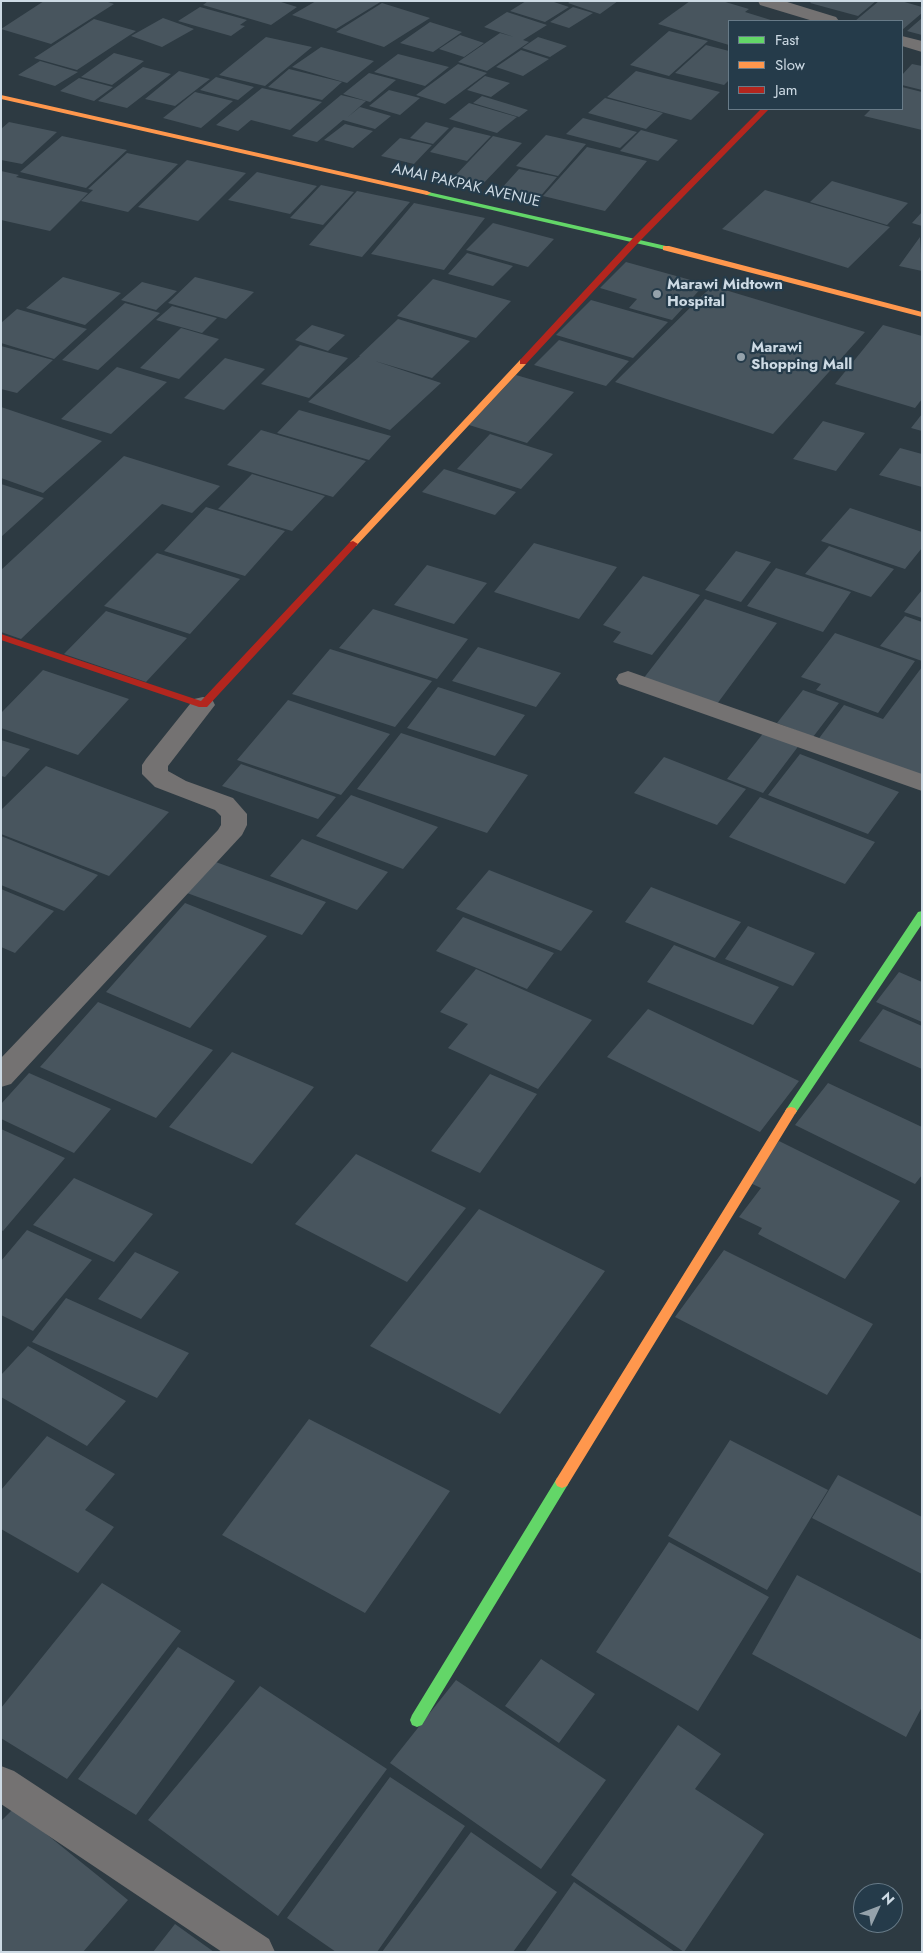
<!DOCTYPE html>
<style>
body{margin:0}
#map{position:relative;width:923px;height:1953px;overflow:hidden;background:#2d3a42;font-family:Jost,sans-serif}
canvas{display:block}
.frame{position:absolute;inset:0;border:2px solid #cddae4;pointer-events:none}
.legend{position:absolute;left:728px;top:20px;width:175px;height:90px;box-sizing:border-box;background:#253b4a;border:1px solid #687b88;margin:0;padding:6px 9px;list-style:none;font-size:15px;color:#cddae4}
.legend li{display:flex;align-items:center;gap:10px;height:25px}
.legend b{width:25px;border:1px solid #687b88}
.north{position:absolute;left:853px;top:1883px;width:50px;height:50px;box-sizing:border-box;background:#253b4a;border:1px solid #687b88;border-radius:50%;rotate:47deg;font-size:14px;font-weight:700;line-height:20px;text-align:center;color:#cddae4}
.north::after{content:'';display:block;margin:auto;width:18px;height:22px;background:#95a2ab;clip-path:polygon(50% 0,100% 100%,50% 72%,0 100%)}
</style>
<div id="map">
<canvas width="923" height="1953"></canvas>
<div class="frame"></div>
<ul class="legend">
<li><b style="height:6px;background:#63d668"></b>Fast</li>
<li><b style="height:6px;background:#ff974d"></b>Slow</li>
<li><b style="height:6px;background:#b3261e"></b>Jam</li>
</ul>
<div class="north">N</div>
</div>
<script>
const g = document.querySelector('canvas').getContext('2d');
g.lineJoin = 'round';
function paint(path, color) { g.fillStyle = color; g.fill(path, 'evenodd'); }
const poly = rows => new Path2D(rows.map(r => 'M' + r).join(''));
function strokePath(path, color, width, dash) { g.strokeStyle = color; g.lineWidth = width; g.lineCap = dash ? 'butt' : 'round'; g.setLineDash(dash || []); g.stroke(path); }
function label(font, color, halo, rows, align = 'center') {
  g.font = font + ' Jost,sans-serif'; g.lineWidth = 4.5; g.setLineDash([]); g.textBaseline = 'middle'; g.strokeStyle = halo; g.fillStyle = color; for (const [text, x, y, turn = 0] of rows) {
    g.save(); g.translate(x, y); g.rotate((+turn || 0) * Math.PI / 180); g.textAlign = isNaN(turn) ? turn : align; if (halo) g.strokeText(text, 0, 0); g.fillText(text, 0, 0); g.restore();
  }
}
paint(poly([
 [44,1,105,1,114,4,51,44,1,29],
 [208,1,278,1,297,7,271,25,203,5],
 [316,1,382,1,336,29,292,15],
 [526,1,551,1,569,7,545,22,510,11],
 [571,1,618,1,600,14,568,3],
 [690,1,722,1,749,9,745,12,774,21,729,21,729,45,658,24],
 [812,1,876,1,858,16,810,3],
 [879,1,901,1,922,7,922,13,902,30,902,21,855,21],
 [382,3,430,18,384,47,336,32],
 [200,7,247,20,240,25,245,26,231,36,178,21],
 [573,7,593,13,569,28,550,22],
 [507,12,547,25,523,40,529,42,487,71,458,62,500,33,514,37,484,27],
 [163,18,194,29,162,47,131,36],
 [922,18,922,35,907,31],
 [94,19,136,31,77,70,34,58],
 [430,22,462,32,433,52,400,43],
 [669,31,708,41,669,76,630,65],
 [460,35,484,43,464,57,439,49],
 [266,37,312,47,265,86,219,75],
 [538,37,567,46,550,57,522,48],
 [706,45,729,51,729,80,724,85,675,73],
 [321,47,374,61,347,83,292,67],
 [521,50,549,59,523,76,496,67],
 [114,53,144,61,112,85,81,77],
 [398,54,449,67,425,86,374,72],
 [40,61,78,72,55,86,18,75],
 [458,64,487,73,445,104,416,95],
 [912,64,922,66,922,90,902,85,902,75],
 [143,67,171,74,127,108,98,101],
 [289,69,342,82,322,100,268,87],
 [179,71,210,79,175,106,145,99],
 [636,71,720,92,691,120,607,97],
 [369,73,396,80,370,102,343,94],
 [485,76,510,83,491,97,467,90],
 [216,77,254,87,238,100,200,90],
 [79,78,113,87,94,101,60,91],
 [902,87,922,92,922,130,864,116,871,109,902,109],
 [262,88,322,102,290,130,251,120,238,131,216,125],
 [389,90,420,98,400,115,369,106],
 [195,92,233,101,201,128,163,118],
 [341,95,366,101,348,117,360,107,391,116,375,129,343,120,317,142,292,136],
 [482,96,528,110,519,117,473,103],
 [605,98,663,113,646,129,588,113],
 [469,103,517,117,497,133,449,119],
 [583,118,637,132,620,148,566,134],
 [9,122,57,132,22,164,1,160,1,129],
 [426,122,449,128,433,144,410,138],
 [345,124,373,131,353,148,324,140],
 [454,127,491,136,467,161,430,152],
 [641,130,678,140,658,161,620,151],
 [546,135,586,144,558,176,516,166],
 [62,136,127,150,86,188,20,172],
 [493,136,522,143,479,188,450,181],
 [400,138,432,145,414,164,381,156],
 [587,147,647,161,605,211,543,196],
 [127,153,178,164,128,212,81,201,93,190,88,189],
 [187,160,246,173,198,221,138,207],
 [519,169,557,177,538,199,500,190],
 [1,171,19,175,16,177,88,193,50,231,1,220],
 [257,172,317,186,290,214,228,200],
 [832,181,908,203,887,225,810,202],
 [321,185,354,192,323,225,290,218],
 [765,190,890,227,848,268,722,229],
 [357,191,410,202,362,257,309,245],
 [414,203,485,218,444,270,371,254],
 [922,212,922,226,912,223],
 [493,223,554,239,528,267,466,250],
 [920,237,922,271,899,266],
 [467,253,513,266,493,286,448,274],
 [626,262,705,284,672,320,629,308,637,299,600,288],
 [63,277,121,293,85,325,26,308],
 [195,277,254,292,226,319,168,303],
 [433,279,511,301,476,338,397,316],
 [142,282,177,291,156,310,121,300],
 [712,286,865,332,773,434,615,382],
 [591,300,668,322,633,358,556,335],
 [125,303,160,313,98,370,62,360],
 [172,306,217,318,202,333,156,320],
 [17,309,87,329,54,359,1,343,1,323],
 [398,319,470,341,432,378,375,361,441,383,390,430,308,402,360,356,359,356],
 [312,325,345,335,328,351,295,340],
 [883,325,922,336,922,399,915,408,835,384],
 [181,328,219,339,179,379,140,368],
 [559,340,629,361,606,386,534,365],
 [300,345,348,358,309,398,261,384],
 [1,346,53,360,17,393,1,389],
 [225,358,265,369,224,410,184,398],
 [117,367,167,382,111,434,61,419],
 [516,375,574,392,527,443,469,425],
 [1,407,102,441,43,493,1,478],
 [299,410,391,436,369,460,277,433],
 [922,414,922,431,911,428],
 [823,421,865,433,836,471,793,459],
 [261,430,366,461,333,497,227,465],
 [490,434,553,454,521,489,457,469],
 [900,448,922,454,922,487,879,475],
 [124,456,220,486,192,513,162,504,21,639,1,632,1,570],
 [444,469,516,492,495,515,422,492],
 [252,474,325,496,292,531,218,509],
 [1,484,44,498,1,537],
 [206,507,285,531,245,576,164,551],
 [850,508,922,532,922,548,905,569,821,541],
 [534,543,617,567,579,619,494,592],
 [829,546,894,569,871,597,805,574],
 [736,551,771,562,741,602,705,590],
 [157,553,240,579,190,634,104,606],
 [427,565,487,583,454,624,394,605],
 [776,568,851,592,823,632,747,606],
 [643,576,700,595,652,655,613,642,621,632,603,625],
 [922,590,922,618,904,612],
 [705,599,777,623,717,704,643,679],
 [373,609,468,639,437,679,339,648],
 [106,611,187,638,146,682,64,654],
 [905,616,922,622,922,661,880,646],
 [835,633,915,661,878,713,816,690,821,684,801,677],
 [478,647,561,673,536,707,452,681],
 [330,649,432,681,395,727,292,694],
 [922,667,922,779,817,741,844,705,883,719],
 [43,670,129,699,78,755,1,728,1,713],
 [438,687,525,715,495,756,407,728],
 [803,690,839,703,813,737,777,723],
 [288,700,390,734,341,795,237,760],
 [765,731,800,744,763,793,727,779],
 [401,733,528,775,487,833,357,789],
 [1,740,30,749,5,777,1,776],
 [800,754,899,792,868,834,768,795],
 [664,757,746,789,717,825,634,793],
 [241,764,336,797,318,819,222,786],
 [46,766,169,812,109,876,1,834,1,810],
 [351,795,438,827,403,869,316,836],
 [760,797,875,842,845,884,729,837],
 [1,836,98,875,64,911,1,885],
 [302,839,388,872,357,910,270,876],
 [213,861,326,902,302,935,187,893],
 [489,870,593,911,561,951,456,909],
 [651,887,741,922,715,958,625,922],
 [1,889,54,911,15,953,1,947],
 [185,903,267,936,190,1028,106,992],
 [463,917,554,953,527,989,436,951],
 [748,926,815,953,793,986,725,959],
 [674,945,779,987,753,1025,647,982],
 [476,969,592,1020,538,1089,448,1048,468,1024,440,1012],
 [899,972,922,982,922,1022,876,1002],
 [98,1002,213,1050,156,1118,40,1067],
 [648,1009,799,1081,760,1132,607,1057],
 [883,1009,922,1026,922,1069,859,1041],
 [232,1052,314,1087,252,1164,169,1127],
 [29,1073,111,1109,74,1153,1,1119,1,1104],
 [490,1074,537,1094,480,1173,431,1151],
 [828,1083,922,1127,922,1175,915,1184,795,1125],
 [1,1129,65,1158,3,1231,1,1230],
 [779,1141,900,1201,845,1279,758,1234,762,1228,739,1217,761,1188,748,1182],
 [356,1154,466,1208,407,1282,295,1224],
 [74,1178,153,1214,114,1262,33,1225],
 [479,1209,605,1271,500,1414,370,1346],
 [27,1230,92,1260,33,1331,1,1315,1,1261],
 [724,1250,873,1324,827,1395,675,1317],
 [135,1252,179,1272,141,1319,98,1299],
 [66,1298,189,1353,157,1398,32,1342],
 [28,1346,126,1401,87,1446,1,1397,1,1375],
 [309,1419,450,1491,365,1613,222,1535],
 [47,1436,115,1474,85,1510,114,1527,78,1573,1,1529,1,1490],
 [730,1440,828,1490,767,1590,668,1536],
 [838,1475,922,1517,922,1574,812,1518],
 [669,1542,769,1597,698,1711,596,1652],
 [797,1575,922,1640,922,1707,906,1737,752,1654],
 [102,1583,181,1631,67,1779,1,1738,1,1708],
 [178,1647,235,1681,136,1815,78,1779],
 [541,1659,595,1694,559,1743,505,1706],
 [456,1680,606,1780,541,1869,390,1763],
 [260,1686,387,1769,278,1916,148,1820],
 [678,1725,721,1754,695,1789,764,1834,684,1952,571,1875],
 [390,1777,465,1826,377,1952,336,1952,287,1918],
 [14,1808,128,1900,83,1952,1,1952,1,1821],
 [471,1832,557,1892,513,1952,382,1952],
 [574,1882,675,1952,525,1952],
 [175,1924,214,1952,153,1952]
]), '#48555e');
paint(poly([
 [758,1,784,1,836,17,839,21,813,21,760,5,758,1],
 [902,36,922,41,922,52,902,46,902,36],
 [628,671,922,774,922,791,619,684,616,679,619,674,628,671],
 [203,697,212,699,215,705,168,766,168,771,186,781,233,798,247,814,247,825,242,835,11,1084,1,1087,1,1058,218,830,221,825,221,816,215,810,155,787,142,774,142,765,146,759,194,699,203,697],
 [1,1766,14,1771,269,1939,275,1952,222,1952,1,1804,1,1766]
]), '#747272');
paint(poly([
 [424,191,666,246,670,248,666,250,427,195,423,193,424,191],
 [922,911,922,924,795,1114,787,1114,785,1111,787,1108,918,912,922,911],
 [562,1476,567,1478,569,1482,567,1486,422,1725,417,1727,412,1725,410,1720,412,1715,557,1478,562,1476]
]), '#63d668');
paint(poly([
 [1,95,427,191,431,193,427,195,1,99,1,95],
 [663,246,669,246,922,312,922,317,663,250,663,246],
 [523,359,526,360,526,364,356,546,350,546,350,542,520,360,523,359],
 [791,1107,795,1108,797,1111,795,1114,567,1486,562,1488,557,1486,555,1482,557,1478,787,1108,791,1107]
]), '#ff974d');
paint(poly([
 [761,109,769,109,639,242,526,364,520,364,520,360,633,238,761,109],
 [353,541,358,544,356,546,207,707,199,707,1,640,1,634,201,701,350,542,353,541]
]), '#b3261e');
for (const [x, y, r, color] of [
 [657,294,5,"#95a2ab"],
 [741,357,5,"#95a2ab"]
]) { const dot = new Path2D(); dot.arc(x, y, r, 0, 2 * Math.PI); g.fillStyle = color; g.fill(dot); strokePath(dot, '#253b4a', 2); }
label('15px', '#cddae4', '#253b4a', [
 ["AMAI PAKPAK AVENUE",466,186,13]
]);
label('bold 15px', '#cddae4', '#253b4a', [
 ["Marawi Midtown",667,285],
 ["Hospital",667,302],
 ["Marawi",751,348],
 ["Shopping Mall",751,365]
], 'left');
</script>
